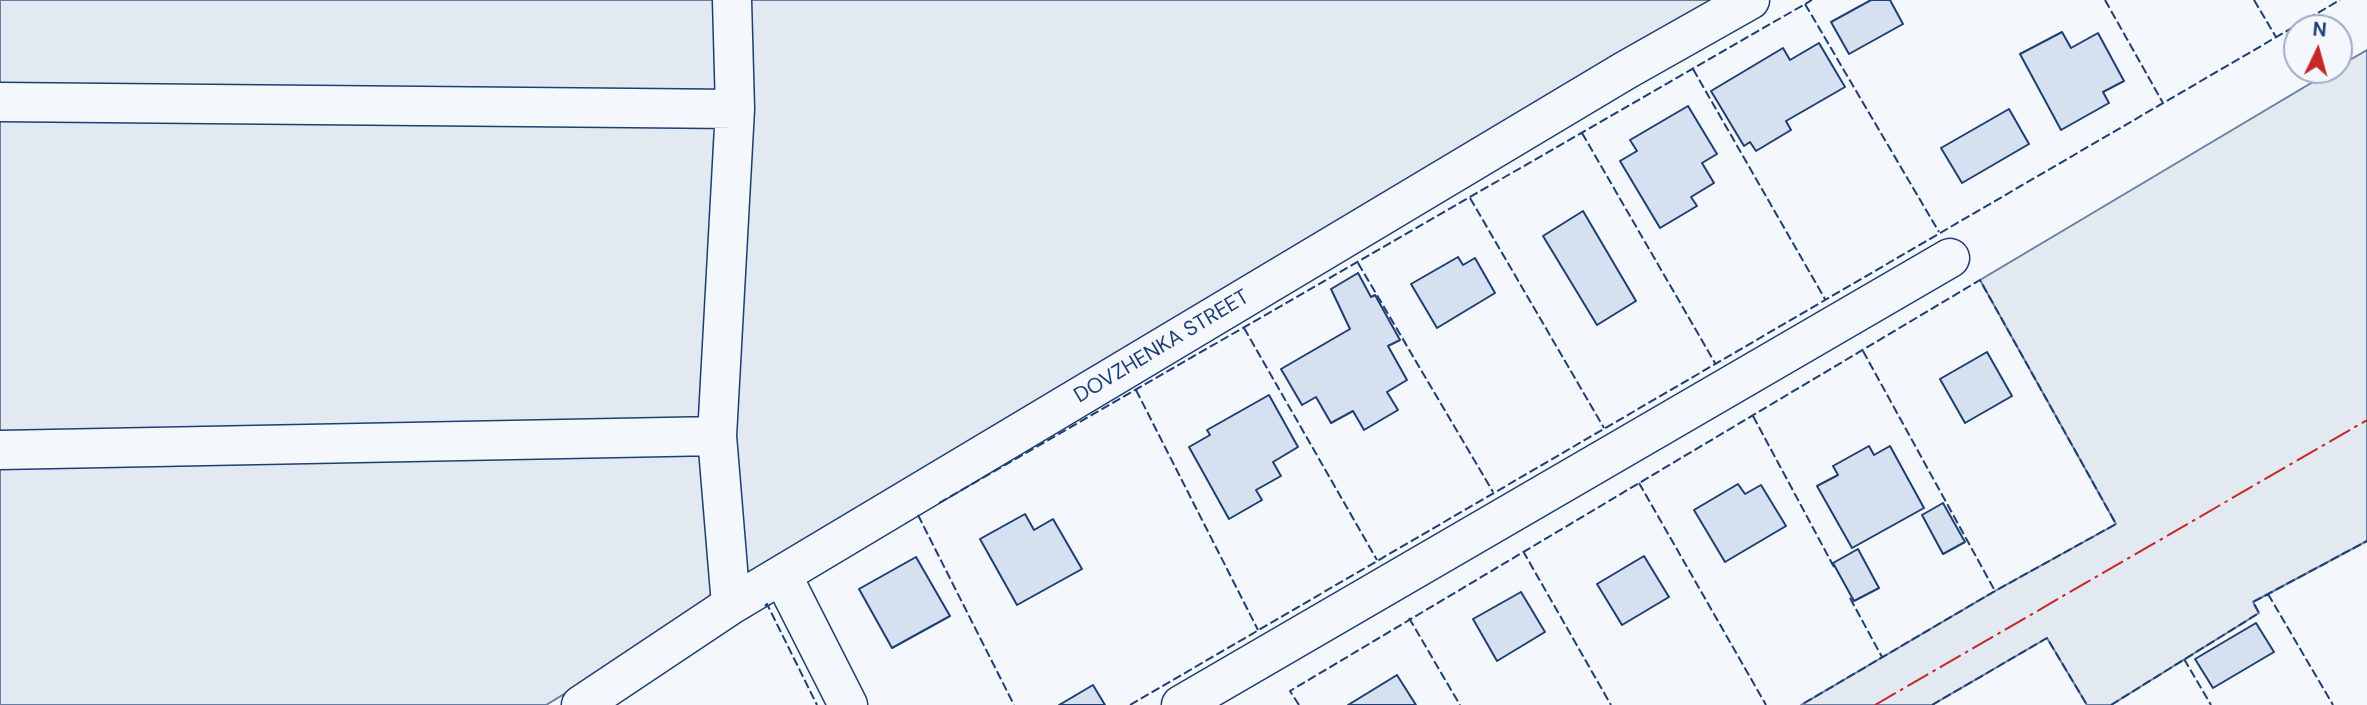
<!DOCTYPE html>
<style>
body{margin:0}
#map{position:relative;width:2367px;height:705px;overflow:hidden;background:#f4f7fb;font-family:"DM Sans",sans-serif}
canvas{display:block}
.north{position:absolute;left:2283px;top:14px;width:70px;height:70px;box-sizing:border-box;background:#f4f7fb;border:2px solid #9eadc5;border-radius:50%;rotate:5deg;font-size:19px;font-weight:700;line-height:28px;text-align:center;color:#1d3f73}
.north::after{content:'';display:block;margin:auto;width:24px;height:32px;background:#c62828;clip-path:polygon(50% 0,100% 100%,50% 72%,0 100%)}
</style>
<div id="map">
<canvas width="2367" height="705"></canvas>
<div class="north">N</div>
</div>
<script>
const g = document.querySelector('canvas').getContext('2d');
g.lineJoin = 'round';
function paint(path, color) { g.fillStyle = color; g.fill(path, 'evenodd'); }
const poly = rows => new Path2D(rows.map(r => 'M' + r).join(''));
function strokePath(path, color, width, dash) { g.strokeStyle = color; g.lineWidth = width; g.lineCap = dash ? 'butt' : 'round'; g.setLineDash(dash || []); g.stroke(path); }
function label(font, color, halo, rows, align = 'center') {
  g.font = font + ' "DM Sans",sans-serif'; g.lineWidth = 5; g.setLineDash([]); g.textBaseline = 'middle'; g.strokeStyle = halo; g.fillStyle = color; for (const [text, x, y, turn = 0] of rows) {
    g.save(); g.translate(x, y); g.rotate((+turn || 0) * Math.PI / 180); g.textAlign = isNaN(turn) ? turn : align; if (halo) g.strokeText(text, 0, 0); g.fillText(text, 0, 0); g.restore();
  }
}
const green = poly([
 [0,0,1712,0,1451,156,546,705,0,705,0,0],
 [2367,50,2367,541,2253,602,2259,613,2111,705,2087,705,2047,638,1932,705,1801,705,1995,591,2116,524,1980,280,2333,70,2339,70,2339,66,2367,50]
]);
paint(green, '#e3e9f0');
strokePath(green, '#687fa3', 2);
const building = poly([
 [1871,0,1890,0,1903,24,1849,54,1831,22,1871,0],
 [2062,32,2071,48,2098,33,2124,81,2103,92,2109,103,2061,130,2020,54,2062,32],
 [1819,43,1845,87,1786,121,1791,130,1756,151,1750,142,1744,146,1711,91,1783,48,1790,60,1819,43],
 [1688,106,1717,154,1702,163,1714,183,1691,197,1697,206,1660,228,1620,161,1637,151,1630,140,1688,106],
 [2009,109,2029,144,1962,183,1941,148,2009,109],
 [1583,211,1636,301,1597,325,1543,236,1583,211],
 [1458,257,1463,265,1475,258,1495,293,1437,328,1411,284,1458,257],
 [1358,273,1371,297,1375,295,1400,340,1388,346,1407,380,1387,392,1398,410,1364,430,1353,411,1331,423,1316,397,1302,405,1281,369,1350,329,1331,289,1358,273],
 [1987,352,2012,396,1965,423,1940,379,1987,352],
 [1269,395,1298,447,1273,462,1281,476,1256,490,1262,500,1229,519,1189,447,1210,435,1207,430,1269,395],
 [1869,446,1874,455,1890,446,1924,508,1852,548,1817,486,1838,475,1833,466,1869,446],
 [1738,484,1745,494,1761,485,1786,526,1725,562,1694,510,1738,484],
 [1943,503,1965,542,1943,554,1922,515,1943,503],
 [1025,514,1034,530,1053,519,1082,569,1017,605,980,539,1025,514],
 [1858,549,1879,588,1854,601,1833,563,1858,549],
 [1644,556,1669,597,1622,625,1597,584,1644,556],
 [916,557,950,616,892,648,859,589,916,557],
 [1521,592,1545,632,1497,661,1473,619,1521,592],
 [2256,623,2274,652,2213,688,2195,659,2256,623],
 [1397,675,1416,705,1348,705,1397,675],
 [1093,685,1105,705,1059,705,1093,685]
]);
paint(building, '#d5e0f0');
strokePath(building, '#1d3f73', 2);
const minor = poly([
 [0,102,735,109],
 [0,450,717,436],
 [782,575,848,705],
 [731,605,717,436,735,109,732,0],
 [581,705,731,605,1626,70,1750,0],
 [1181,705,1950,258]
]);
strokePath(minor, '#1d3f73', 41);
strokePath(minor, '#f4f7fb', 38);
strokePath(poly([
 [2105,0,2163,103],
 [2254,0,2276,37],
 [1805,4,1939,232],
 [1693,69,1825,299],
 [1582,133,1715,363],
 [1470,198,1604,428],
 [1358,263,1493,492],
 [1244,328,1377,560],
 [1863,351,1995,591],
 [1136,390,1258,630],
 [1753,416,1834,567],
 [1639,483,1766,705],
 [939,503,1812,0],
 [918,515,1014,705],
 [1523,551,1611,705],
 [2268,594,2333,705],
 [1850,598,1882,657],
 [765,606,767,604,817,705],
 [1409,618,1460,705],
 [2184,659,2211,705],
 [1130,705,2340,0],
 [1299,705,1290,691,1980,280,2116,524,1995,591,1801,705],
 [1932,705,2047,638,2087,705],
 [2111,705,2259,613,2253,602,2367,541]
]), '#1d3f73', 2, [9, 3.5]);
strokePath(poly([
 [1875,705,2367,420]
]), '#c62828', 2, [24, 5, 3.5, 5]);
label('21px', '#1d3f73', '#f4f7fb', [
 ["DOVZHENKA STREET",1162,347,-31]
]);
</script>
